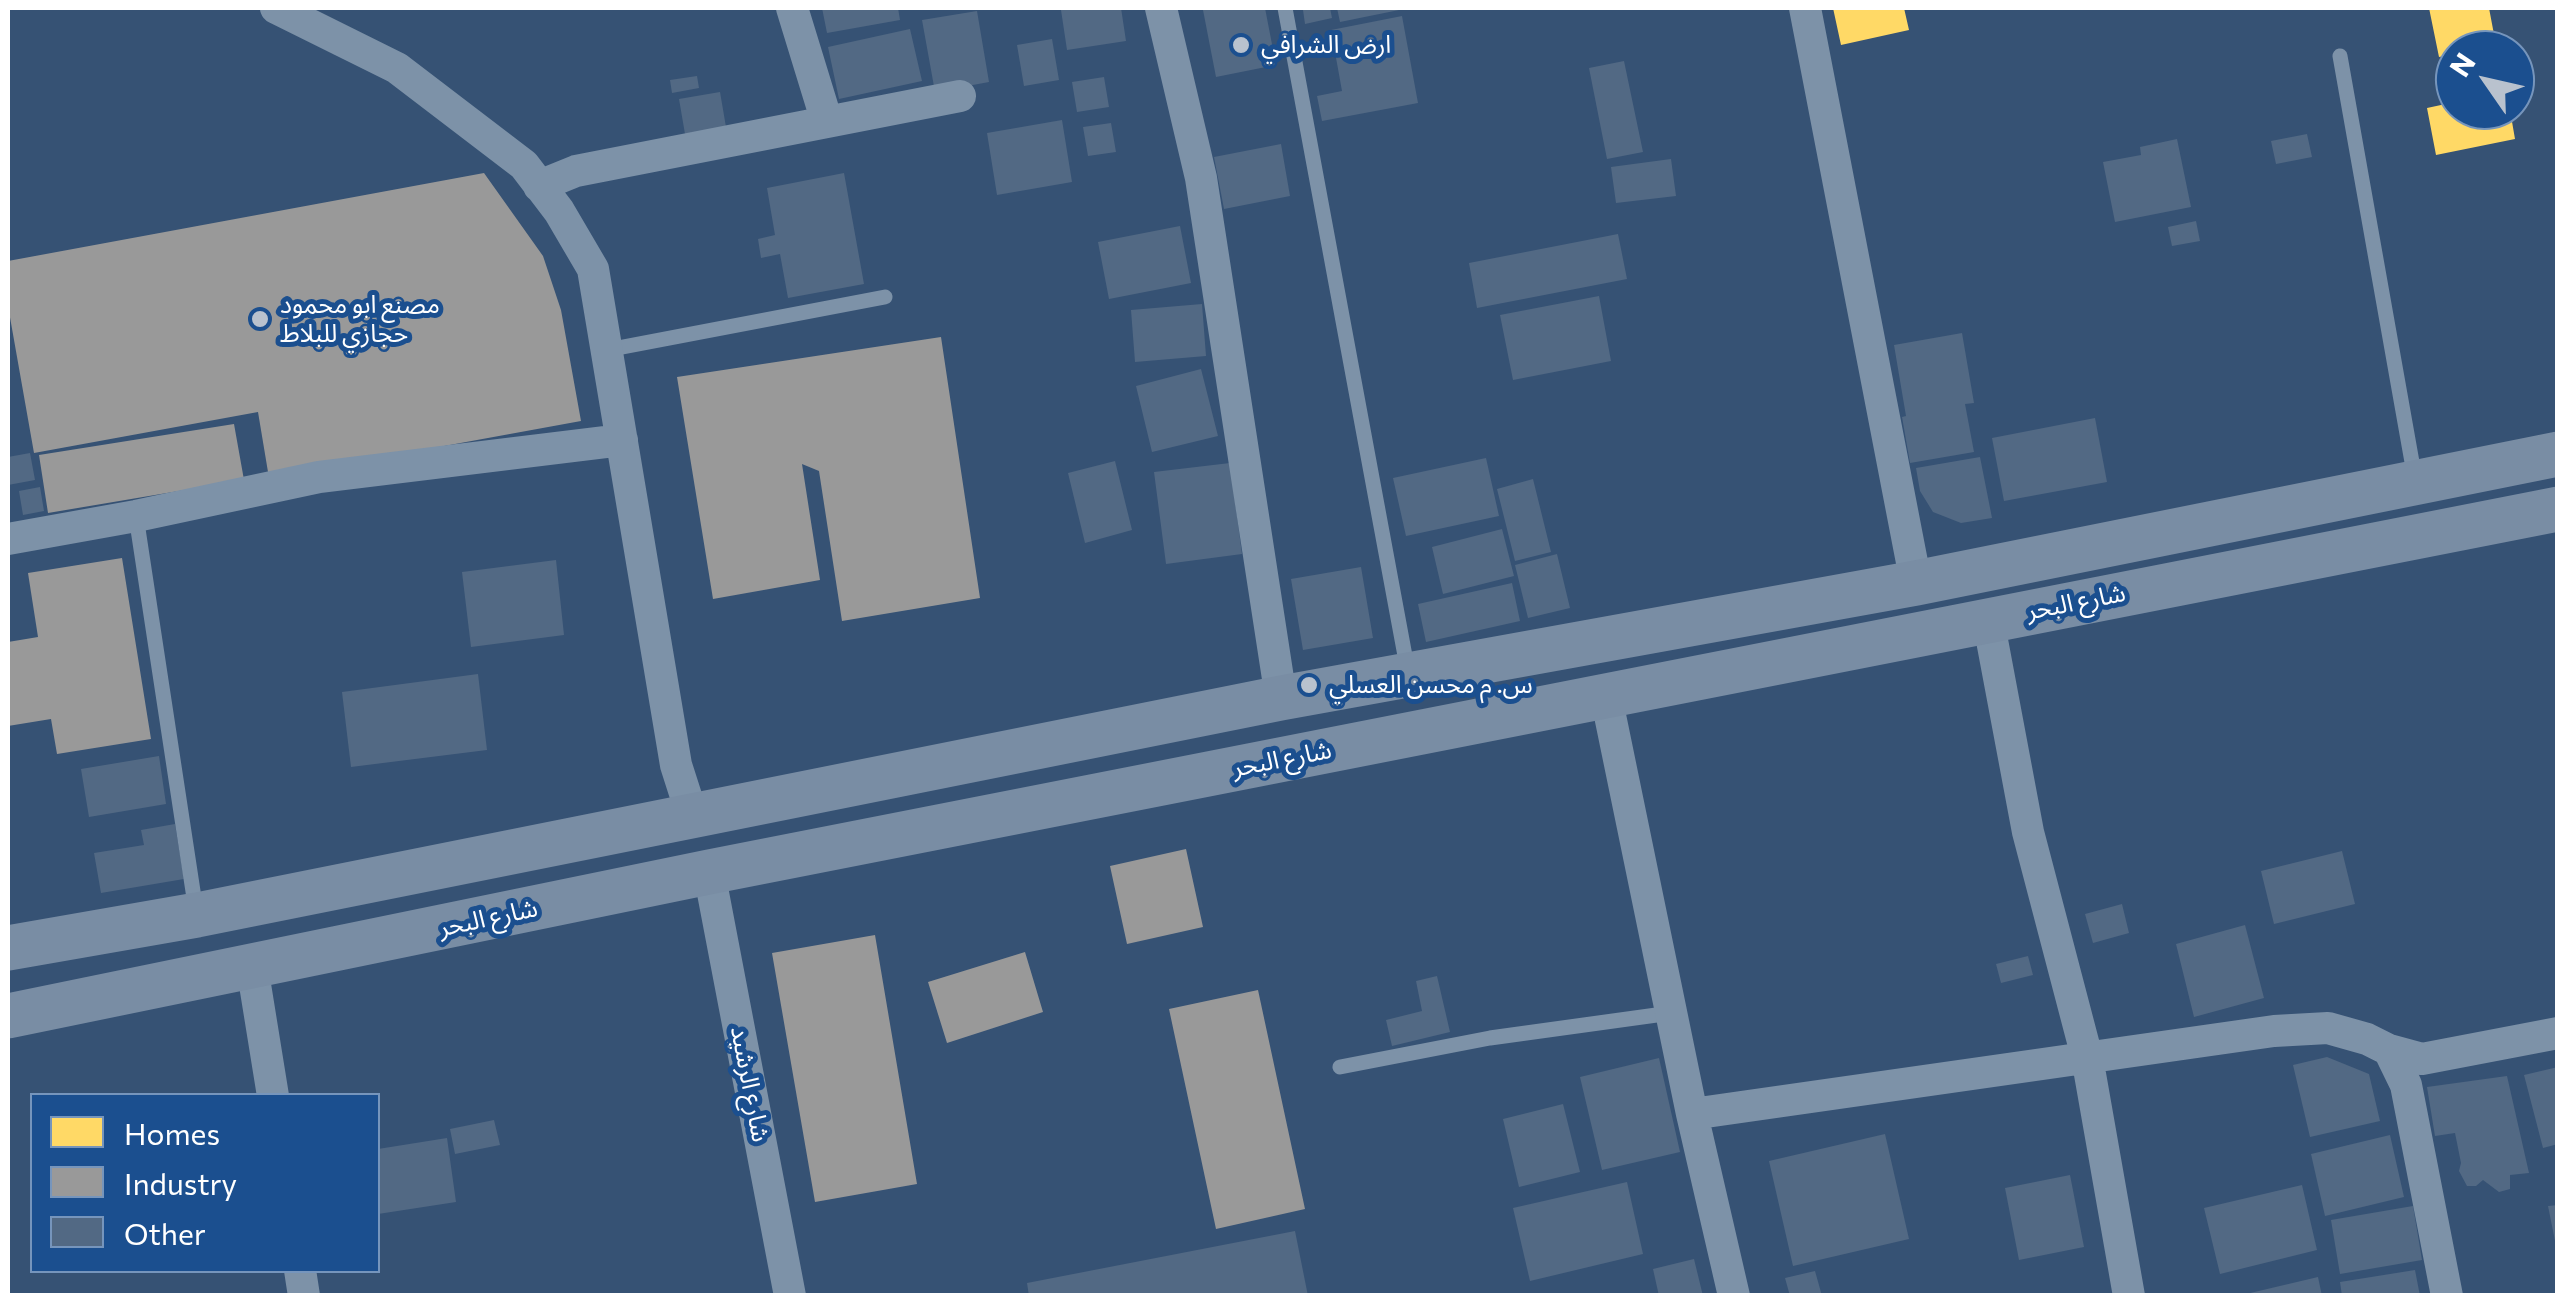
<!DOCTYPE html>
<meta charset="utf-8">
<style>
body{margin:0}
#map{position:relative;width:2565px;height:1303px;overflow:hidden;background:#365274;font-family:Commissioner,sans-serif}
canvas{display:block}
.frame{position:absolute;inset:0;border:10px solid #fff;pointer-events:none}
.legend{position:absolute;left:30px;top:1093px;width:350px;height:180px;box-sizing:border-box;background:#1b4f8f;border:2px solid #7695bc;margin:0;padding:12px 18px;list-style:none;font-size:30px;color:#fff}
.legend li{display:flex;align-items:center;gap:20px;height:50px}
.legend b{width:50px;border:2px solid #7695bc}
.north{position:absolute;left:2435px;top:30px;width:100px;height:100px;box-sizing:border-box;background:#1b4f8f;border:2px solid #7695bc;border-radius:50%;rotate:304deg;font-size:28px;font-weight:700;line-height:40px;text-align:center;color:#fff}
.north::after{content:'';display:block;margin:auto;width:35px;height:45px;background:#b9c2ce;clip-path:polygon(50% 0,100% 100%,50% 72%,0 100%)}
</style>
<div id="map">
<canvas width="2565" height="1303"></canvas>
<div class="frame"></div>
<ul class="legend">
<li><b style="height:28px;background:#ffd966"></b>Homes</li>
<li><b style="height:28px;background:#999"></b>Industry</li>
<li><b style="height:28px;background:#526984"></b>Other</li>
</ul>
<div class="north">N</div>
</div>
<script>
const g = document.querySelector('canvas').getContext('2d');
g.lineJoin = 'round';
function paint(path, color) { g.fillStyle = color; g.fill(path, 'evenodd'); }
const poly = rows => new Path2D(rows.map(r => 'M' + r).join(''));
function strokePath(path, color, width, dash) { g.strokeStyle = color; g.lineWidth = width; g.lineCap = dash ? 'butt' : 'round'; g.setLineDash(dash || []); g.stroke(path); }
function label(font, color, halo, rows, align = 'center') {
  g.font = font + ' Commissioner,"Noto Sans Arabic",sans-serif'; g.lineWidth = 10; g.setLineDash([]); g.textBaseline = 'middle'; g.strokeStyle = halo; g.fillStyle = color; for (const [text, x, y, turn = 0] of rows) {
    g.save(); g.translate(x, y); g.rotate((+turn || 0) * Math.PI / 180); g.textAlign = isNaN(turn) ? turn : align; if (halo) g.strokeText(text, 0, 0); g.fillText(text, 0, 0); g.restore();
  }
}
paint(poly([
 [1833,8,1904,8,1909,30,1841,45],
 [2429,8,2489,8,2496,45,2455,50,2455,54,2439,57],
 [2455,102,2455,110,2510,110,2515,139,2436,155,2427,108]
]), '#ffd966');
paint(poly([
 [484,173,543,256,561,310,581,421,269,478,258,412,34,453,8,306,8,261],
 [941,337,980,598,842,621,819,471,802,464,820,580,713,599,677,377],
 [234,424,244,480,48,513,39,455],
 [122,558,151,739,57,754,51,719,8,726,8,642,38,637,28,573],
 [1186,849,1203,927,1127,944,1110,866],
 [875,935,917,1184,815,1202,772,953],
 [1025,952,1043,1012,947,1043,928,982],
 [1258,990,1305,1209,1216,1229,1169,1009]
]), '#999');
paint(poly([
 [822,8,898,8,900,20,827,33],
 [1078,8,1121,8,1126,41,1067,50,1061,10],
 [1214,8,1265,8,1276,65,1216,77,1203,10],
 [1317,8,1330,8,1332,18,1305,24,1303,10],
 [1337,8,1404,8,1404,9,1340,22],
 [977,11,989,82,935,92,922,20],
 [1402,16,1418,103,1322,121,1317,96,1342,91,1331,30],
 [910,29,922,81,839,99,828,47],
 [1052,39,1059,80,1024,86,1017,45],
 [1624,61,1643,152,1607,159,1589,68],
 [697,76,699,88,672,93,670,80],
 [1104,77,1109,107,1077,112,1072,82],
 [720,92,726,127,685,134,679,99],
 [1062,120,1072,182,997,195,987,133],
 [1111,123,1116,152,1088,156,1083,127],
 [2307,134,2312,157,2276,164,2271,141],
 [2177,139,2191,207,2115,222,2103,162,2141,155,2140,147],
 [1281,144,1290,196,1224,209,1214,157],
 [1671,159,1676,196,1616,203,1611,167],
 [844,173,864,284,788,298,780,254,761,258,758,239,775,235,767,188],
 [2196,221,2200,241,2172,246,2168,227],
 [1180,226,1191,283,1109,299,1098,242],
 [1618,234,1627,279,1477,308,1469,263],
 [1599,296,1611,361,1513,380,1500,315],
 [1202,304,1206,356,1135,362,1131,310],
 [1962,333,1974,403,1965,404,1974,452,1910,463,1902,417,1906,416,1894,345],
 [1201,369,1218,436,1152,452,1136,386],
 [2095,418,2107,482,2004,501,1992,438],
 [30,453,35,480,8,485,8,457],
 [1980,457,1992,518,1961,523,1933,512,1920,491,1916,468],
 [1486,458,1499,516,1406,536,1393,478],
 [1115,461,1132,530,1085,543,1068,473],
 [1230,463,1242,554,1166,564,1154,472],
 [1533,479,1551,552,1515,561,1497,489],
 [40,487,44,511,23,515,19,491],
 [1502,529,1514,576,1443,594,1432,547],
 [1557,554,1570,608,1528,618,1515,565],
 [556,560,564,635,471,647,462,572],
 [1361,567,1373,638,1303,650,1291,579],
 [1512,583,1520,621,1426,642,1418,604],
 [478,674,487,750,351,767,342,692],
 [159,756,166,804,89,817,81,769],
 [175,824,184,879,101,893,94,853,144,845,141,830],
 [2342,851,2355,904,2274,924,2261,871],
 [2122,904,2129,933,2093,943,2085,914],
 [2245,925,2264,998,2194,1017,2176,944],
 [2028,956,2033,975,2001,983,1996,964],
 [1437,976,1450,1032,1392,1046,1386,1020,1422,1011,1416,981],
 [2327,1057,2369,1074,2380,1121,2310,1137,2293,1065],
 [1659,1058,1680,1152,1602,1170,1580,1077],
 [2558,1067,2558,1144,2543,1148,2524,1075],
 [2507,1076,2529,1173,2510,1175,2510,1189,2499,1192,2483,1180,2476,1186,2467,1186,2459,1171,2461,1163,2455,1133,2435,1136,2427,1087],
 [1563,1104,1580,1172,1519,1187,1503,1119],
 [494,1120,500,1145,455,1154,450,1129],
 [1885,1134,1909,1239,1793,1266,1769,1161],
 [2390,1135,2404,1197,2325,1216,2311,1154],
 [447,1138,456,1202,378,1214,378,1149],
 [2070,1175,2084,1247,2019,1260,2005,1188],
 [1627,1182,1643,1254,1530,1281,1513,1208],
 [2302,1185,2317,1250,2220,1274,2204,1208],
 [2558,1205,2558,1246,2556,1246,2548,1206],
 [2413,1206,2422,1260,2340,1274,2331,1220],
 [1295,1231,1308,1296,1029,1296,1027,1283],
 [1694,1259,1703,1296,1659,1296,1653,1269],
 [2415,1270,2420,1296,2342,1296,2340,1282],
 [1815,1271,1822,1296,1790,1296,1785,1278],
 [2318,1277,2322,1296,2246,1296,2246,1294]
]), '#526984');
strokePath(poly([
 [1285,8,1408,672],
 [2340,56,2415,479],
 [607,350,885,297],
 [136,516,196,911],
 [1340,1067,1490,1038,1671,1013]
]), '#7d92a8', 15);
strokePath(poly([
 [276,8,397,68,524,165,559,211,593,269,676,765,692,815],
 [792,8,827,122],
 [1161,8,1201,178,1281,698],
 [1805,8,1916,583],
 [539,186,576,171,960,96],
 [8,539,136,516,319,477,622,440],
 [1988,619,2028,832,2087,1057,2129,1296],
 [1606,696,1692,1114,1734,1296],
 [709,872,790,1296],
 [252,966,273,1096],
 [1692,1114,2274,1031,2328,1028,2367,1039,2389,1050],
 [300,1270,304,1296],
 [2447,1296,2406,1085,2389,1050,2422,1059,2558,1033]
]), '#7d92a8', 32);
strokePath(poly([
 [8,948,197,915,1281,698,1916,583,2558,454],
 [8,1016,709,872,2558,509]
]), '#798da4', 45);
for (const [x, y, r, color] of [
 [1241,45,10,"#b9c2ce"],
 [260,319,10,"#b9c2ce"],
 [1309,685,10,"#b9c2ce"]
]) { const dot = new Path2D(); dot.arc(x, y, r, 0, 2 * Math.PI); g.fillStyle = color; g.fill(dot); strokePath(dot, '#1b4f8f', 4); }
label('25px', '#fff', '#1b4f8f', [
 ["ارض الشرافي",1261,45],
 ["مصنع ابو محمود",280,305],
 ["حجازي للبلاط",280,334],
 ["س. م محسن العسلي",1329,685]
], 'left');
label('25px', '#fff', '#1b4f8f', [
 ["شارع البحر",2076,602,-11],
 ["شارع البحر",1282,759,-11],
 ["شارع البحر",488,918,-12],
 ["شارع الرشيد",750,1084,79]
]);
</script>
